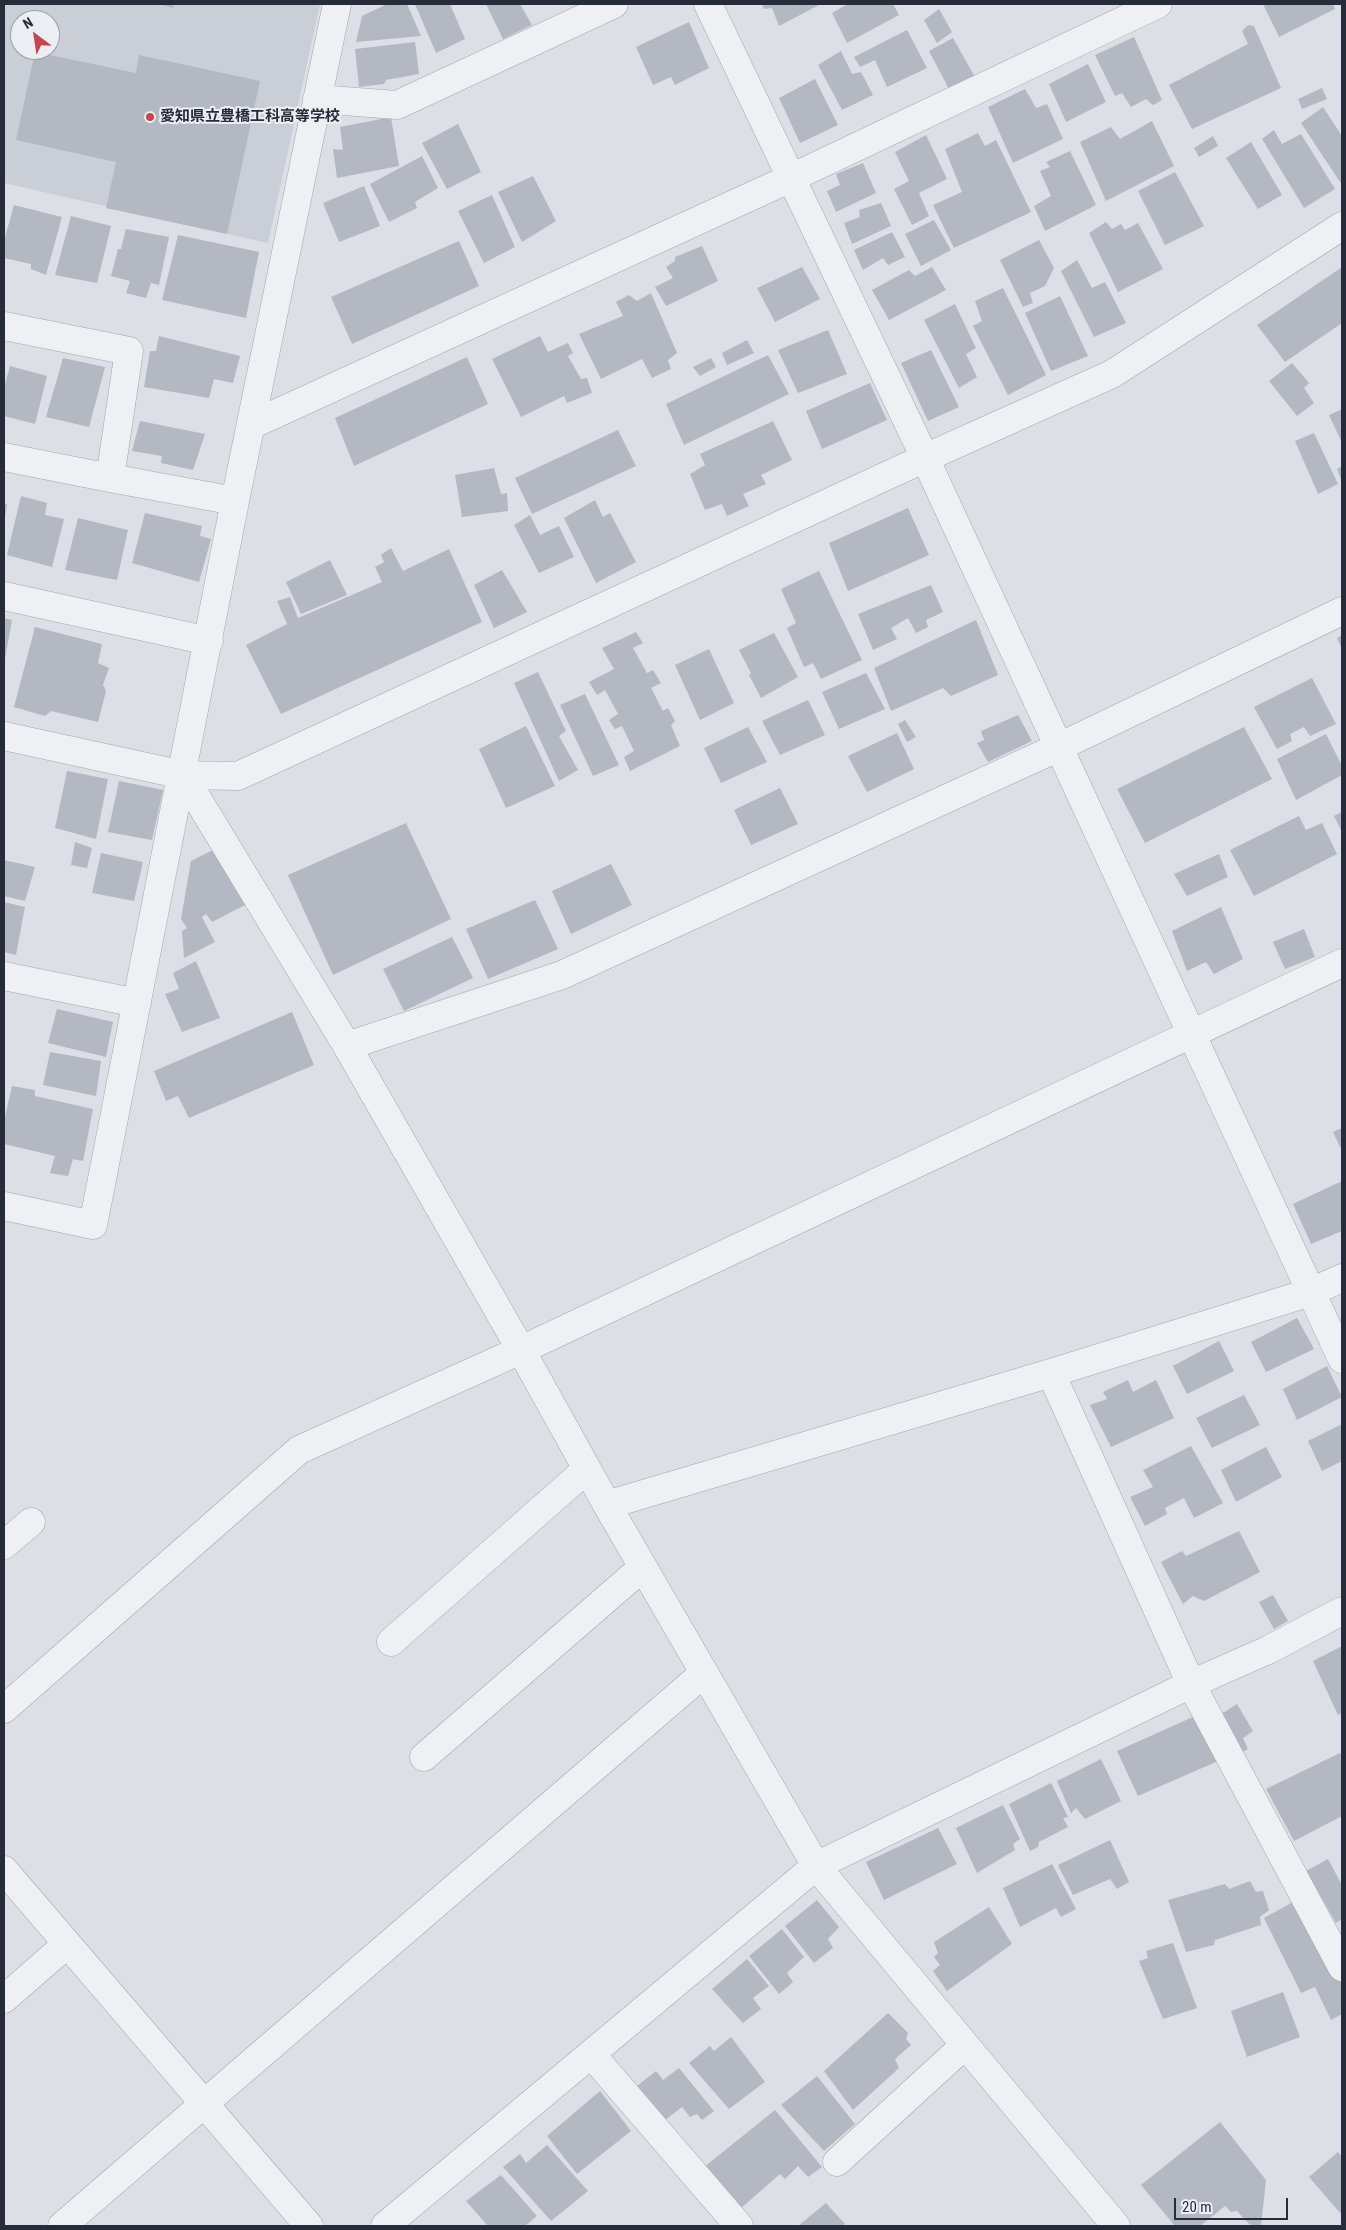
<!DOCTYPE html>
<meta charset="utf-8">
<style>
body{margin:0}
#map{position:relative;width:1346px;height:2230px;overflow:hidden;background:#dcdfe5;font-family:"Roboto Condensed",sans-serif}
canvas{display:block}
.frame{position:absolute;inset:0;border:5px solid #272c3a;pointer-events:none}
.north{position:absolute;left:10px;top:10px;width:50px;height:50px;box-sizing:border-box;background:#ebeef3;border:1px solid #9da0a9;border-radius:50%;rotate:329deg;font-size:14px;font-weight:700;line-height:20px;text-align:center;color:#272c3a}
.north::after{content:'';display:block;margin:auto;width:18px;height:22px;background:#c5464f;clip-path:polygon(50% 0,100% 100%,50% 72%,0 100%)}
.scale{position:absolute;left:1174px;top:2198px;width:114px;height:22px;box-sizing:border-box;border:2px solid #272c3a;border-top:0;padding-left:6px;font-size:15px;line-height:18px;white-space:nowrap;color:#272c3a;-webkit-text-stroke:4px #ebeef3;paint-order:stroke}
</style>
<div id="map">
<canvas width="1346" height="2230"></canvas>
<div class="frame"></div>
<div class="north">N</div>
<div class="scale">20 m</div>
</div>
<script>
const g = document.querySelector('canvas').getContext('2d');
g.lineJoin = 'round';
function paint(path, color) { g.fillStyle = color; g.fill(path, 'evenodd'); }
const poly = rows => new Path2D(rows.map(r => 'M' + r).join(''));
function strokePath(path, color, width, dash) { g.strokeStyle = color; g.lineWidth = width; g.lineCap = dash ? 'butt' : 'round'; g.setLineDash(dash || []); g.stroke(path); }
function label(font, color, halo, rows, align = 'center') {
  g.font = font + ' "Roboto Condensed","Noto Sans JP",sans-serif'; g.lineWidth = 4; g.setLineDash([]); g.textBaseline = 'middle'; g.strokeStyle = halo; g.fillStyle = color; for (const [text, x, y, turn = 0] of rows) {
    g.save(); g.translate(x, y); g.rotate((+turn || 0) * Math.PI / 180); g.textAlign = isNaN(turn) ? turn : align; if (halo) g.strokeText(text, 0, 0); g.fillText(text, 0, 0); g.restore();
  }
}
paint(poly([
 [4,4,320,4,268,243,4,183],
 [20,20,50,20,50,50,20,50]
]), '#caced6');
paint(poly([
 [158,4,174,4,173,8],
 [387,4,407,4,421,36,356,42,362,16],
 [415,4,450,4,465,39,436,53],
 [486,4,520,4,532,25,503,39],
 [762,4,821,4,779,26,772,8,764,9],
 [848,4,893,4,899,15,847,43,832,13],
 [1263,4,1333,4,1335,9,1279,37],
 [939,9,952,32,937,43,924,20],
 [689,22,709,68,675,85,671,77,653,85,636,47],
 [1248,25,1254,26,1281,88,1192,129,1169,85,1248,44,1242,31],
 [907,30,927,68,887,87,875,60,860,67,854,57],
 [1134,37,1162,100,1153,105,1146,99,1131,107,1122,93,1115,96,1095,55],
 [953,38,975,77,950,91,929,51],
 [415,42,419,74,386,80,384,84,359,87,355,49],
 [841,51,852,74,861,72,873,95,842,110,818,65],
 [35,52,136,73,139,55,260,81,227,234,106,208,116,162,16,140],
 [1088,64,1106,102,1066,122,1049,84],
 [815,79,838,125,800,143,779,98],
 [1322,88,1327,99,1302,109,1298,99],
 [1025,89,1036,108,1047,104,1063,139,1013,163,988,107],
 [1323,107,1342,136,1342,185,1301,123],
 [391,117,399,166,337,178,333,149,343,150,340,127],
 [1152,121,1174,166,1106,201,1080,142,1111,127,1120,139],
 [458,124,481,172,447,189,422,143],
 [1274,130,1282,144,1301,134,1335,189,1304,208,1262,139],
 [978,133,985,146,996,140,1031,212,954,248,933,205,962,192,945,149],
 [926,135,947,179,919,193,929,216,912,225,894,189,909,181,895,152],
 [1213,136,1218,146,1199,157,1194,148],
 [1251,142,1282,195,1258,209,1226,158],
 [1070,151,1096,205,1045,231,1034,206,1051,196,1040,171,1050,167,1046,162],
 [422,156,438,188,415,202,417,208,389,222,370,184],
 [863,163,876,193,836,212,827,191,840,185,836,174],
 [1175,172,1204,226,1165,245,1138,191],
 [533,176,556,221,522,242,498,192],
 [364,186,380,226,339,242,323,203],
 [492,195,515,247,484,263,458,211],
 [881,203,891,226,852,244,844,223,860,217,859,210],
 [14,205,62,217,46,275,31,269,31,264,4,258,4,241],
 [71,216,111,226,97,283,55,275],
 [934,220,951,250,921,266,905,234],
 [1106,222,1112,229,1121,224,1125,230,1138,223,1163,269,1118,292,1089,233],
 [126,229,169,237,159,285,151,283,146,298,126,293,130,281,111,276,118,249,121,249],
 [892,232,905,257,888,265,883,258,863,270,854,250],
 [178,235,259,252,246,318,162,300],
 [1039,240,1054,268,1045,286,1030,293,1033,303,1023,307,1000,260],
 [459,241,479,286,352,344,331,297],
 [702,246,718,281,666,306,655,287,673,278,666,267,675,261,675,257],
 [1077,260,1092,288,1105,282,1126,323,1094,337,1061,271],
 [802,267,820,299,775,322,757,288],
 [932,267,946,290,889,320,872,290,909,270,915,276],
 [1342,267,1342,323,1285,362,1257,325],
 [1003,288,1046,375,1008,395,973,326,982,321,975,301],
 [651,293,677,353,668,360,671,369,652,378,642,359,601,379,579,334,623,316,616,302,629,295,637,301],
 [1060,296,1088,356,1051,371,1025,313],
 [955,304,976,348,966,354,977,377,959,388,924,320],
 [828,330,847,374,798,393,778,350],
 [159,336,240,356,233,383,214,379,209,398,144,387,150,351,156,351],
 [540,336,548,352,568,343,573,353,568,356,581,379,587,378,592,393,567,403,564,396,521,417,492,359],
 [747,340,754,353,727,365,722,353],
 [931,350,959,407,928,421,901,363],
 [768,355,789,394,684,445,666,404],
 [467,357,488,404,354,466,335,418],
 [63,358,105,367,89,427,46,417],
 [711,358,716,367,700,376,693,367],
 [1292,363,1309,383,1304,388,1314,403,1297,416,1269,381],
 [10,366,47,376,35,424,4,416,4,388],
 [870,383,887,420,822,449,806,411],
 [1342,409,1342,443,1329,415],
 [140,421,205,434,193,470,161,463,162,456,132,451],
 [773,421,792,460,761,475,766,484,743,494,749,506,727,516,722,504,705,510,690,474,705,465,700,454],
 [618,430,636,466,532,514,515,478],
 [1314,433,1338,484,1318,494,1295,441],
 [1342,466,1342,482,1337,469],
 [494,468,501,494,507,493,508,511,462,517,455,475],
 [21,496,47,503,45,515,64,519,52,567,7,555],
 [595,500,603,517,610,513,636,562,596,583,564,518],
 [4,504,7,504,5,518,4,518],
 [908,508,929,555,848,591,829,543],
 [145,513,202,526,200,536,211,539,199,582,132,563],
 [530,515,540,535,559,526,574,557,539,573,514,525],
 [78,518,128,530,117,580,65,570],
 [391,548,403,571,449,549,482,622,281,714,246,645,287,624,277,601,290,597,298,618,382,582,375,567,384,562,381,555],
 [330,560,347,595,301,614,286,582],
 [502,570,527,612,494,628,474,585],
 [819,571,862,660,821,679,813,663,804,667,787,628,796,623,781,589],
 [931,585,943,612,926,620,928,627,916,633,908,618,891,628,897,639,873,650,858,614],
 [4,618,12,620,5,659,4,659],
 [976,620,998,675,951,696,943,688,891,711,874,668],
 [35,627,102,644,98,663,109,668,103,685,106,691,98,722,51,711,45,716,14,707],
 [636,632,643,643,633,648,647,673,653,670,661,683,651,688,663,711,668,708,675,721,671,725,680,746,630,771,624,757,634,751,622,726,615,729,609,720,618,714,605,690,597,695,589,682,614,669,602,648],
 [774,633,798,677,761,698,749,675,751,673,739,650],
 [1342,635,1342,649,1337,638],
 [709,649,734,703,700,720,675,665],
 [538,672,566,731,559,736,578,770,559,781,514,683],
 [866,673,885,709,839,729,822,692],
 [1312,678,1336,724,1310,736,1304,727,1290,734,1292,741,1277,749,1254,707],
 [585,694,619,765,593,776,560,705],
 [808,700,825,735,780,755,762,721],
 [1018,715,1032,741,988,762,977,743,984,740,981,731],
 [905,720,916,737,907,742,898,724],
 [526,726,555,786,506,808,479,749],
 [748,727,767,762,721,783,704,748],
 [1244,727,1272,779,1145,843,1117,789],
 [897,733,914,769,867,792,848,756],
 [1326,734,1342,766,1342,775,1296,800,1277,759],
 [67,771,108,779,96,839,55,828],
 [119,781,163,790,152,840,108,832],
 [780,788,798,824,751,845,734,810],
 [1342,812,1342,832,1334,816],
 [1299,816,1306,830,1322,823,1337,854,1254,896,1230,850],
 [406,823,451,919,333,975,288,875],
 [75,842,92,848,87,868,71,865],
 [217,848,249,903,212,922,206,914,202,917,215,942,184,958,182,931,187,928,181,919,191,861],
 [101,853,143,862,134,901,92,893],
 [1219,854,1228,877,1187,896,1174,874],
 [4,860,35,867,25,901,4,896],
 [611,864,632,905,571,934,552,891],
 [535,900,558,949,488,979,466,929],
 [4,902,25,907,16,955,4,952],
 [1221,907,1243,959,1214,974,1206,962,1187,971,1172,931],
 [1304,929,1315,957,1285,969,1273,942],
 [452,937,473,978,404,1011,383,969],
 [196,961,220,1018,182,1032,165,994,179,989,173,973],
 [57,1009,113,1022,106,1057,48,1043],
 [292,1012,314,1065,189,1118,178,1096,166,1101,154,1071],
 [50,1052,101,1061,96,1096,43,1085],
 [12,1086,35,1090,35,1096,93,1109,83,1161,73,1159,68,1176,50,1173,55,1156,4,1144,4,1121],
 [1342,1128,1342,1151,1333,1132],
 [1342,1181,1342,1231,1311,1244,1293,1204],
 [1297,1318,1314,1349,1266,1372,1251,1342],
 [1219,1341,1234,1371,1187,1394,1173,1366],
 [1327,1366,1342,1397,1297,1420,1283,1389],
 [1128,1380,1133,1392,1156,1380,1174,1418,1111,1447,1090,1405,1107,1399,1103,1392],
 [1244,1395,1260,1425,1212,1448,1196,1418],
 [1342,1424,1342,1461,1322,1471,1308,1441],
 [1191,1446,1223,1503,1194,1518,1184,1498,1165,1508,1167,1514,1145,1526,1130,1497,1153,1487,1143,1470],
 [1266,1447,1282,1477,1236,1502,1221,1470],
 [1239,1531,1260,1572,1204,1601,1193,1596,1183,1604,1161,1562,1182,1551,1186,1556],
 [1273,1595,1288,1621,1274,1629,1259,1602],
 [1342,1646,1342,1713,1338,1715,1313,1661],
 [1237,1704,1253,1731,1243,1738,1248,1749,1238,1754,1218,1716],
 [1195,1716,1218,1761,1138,1796,1117,1751],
 [1340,1753,1342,1757,1342,1816,1294,1841,1266,1789],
 [1101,1759,1121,1801,1085,1819,1076,1808,1071,1813,1057,1781],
 [1051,1783,1068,1817,1063,1818,1068,1827,1039,1842,1038,1847,1030,1851,1009,1804],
 [1003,1805,1020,1839,1013,1844,1015,1850,977,1873,956,1828],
 [938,1828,957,1864,884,1900,866,1862],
 [1110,1840,1129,1882,1117,1889,1110,1879,1073,1895,1058,1865],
 [1328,1859,1342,1885,1342,1919,1336,1923,1306,1871],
 [1052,1864,1076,1909,1061,1917,1056,1908,1020,1927,1003,1888],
 [1250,1881,1256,1892,1263,1891,1269,1910,1260,1917,1261,1925,1215,1940,1214,1945,1186,1952,1168,1900,1225,1884,1229,1889],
 [817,1900,839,1927,828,1939,833,1948,814,1963,785,1926],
 [1293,1902,1342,1980,1342,2014,1331,2020,1315,1987,1301,1993,1264,1918],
 [989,1907,1012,1944,947,1991,933,1971,940,1965,934,1957,938,1953,934,1942],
 [782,1929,804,1957,787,1973,793,1982,779,1994,749,1956],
 [1173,1943,1197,2008,1163,2019,1139,1961,1148,1958,1146,1951],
 [747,1959,769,1986,753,1998,761,2009,743,2023,712,1989],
 [1283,1992,1300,2037,1247,2057,1231,2011],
 [888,2013,908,2033,906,2039,911,2045,895,2059,899,2068,853,2110,824,2071],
 [731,2037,765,2082,729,2109,689,2063,710,2046,714,2051],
 [679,2068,714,2111,702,2120,697,2114,690,2117,682,2107,665,2120,637,2086,656,2071,663,2080],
 [817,2076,855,2124,824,2151,781,2105],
 [600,2091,631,2131,577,2174,547,2136],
 [775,2110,822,2167,808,2177,798,2166,785,2179,780,2174,739,2210,703,2168],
 [1220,2122,1266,2180,1261,2226,1251,2226,1237,2211,1231,2212,1225,2206,1200,2226,1175,2226,1141,2185],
 [547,2145,588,2191,551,2221,503,2167,520,2154,526,2163],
 [1338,2152,1342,2157,1342,2215,1309,2177],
 [501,2175,537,2216,525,2226,488,2226,466,2201],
 [826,2203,845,2224,842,2226,798,2226]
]), '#b4b8c2');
const minor = poly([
 [708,4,925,458,1342,1359],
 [317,99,397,105,614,4],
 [4,326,129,351,110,478],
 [251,425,791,178,1158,4],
 [4,457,110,478,235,501],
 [4,596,209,641],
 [4,736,183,775,238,776,925,458,1112,374,1342,226],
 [183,775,347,1046,521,1350,607,1505,816,1866,1116,2226],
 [4,976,137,1003],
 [347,1046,562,975,1059,747,1342,611],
 [4,1206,93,1225,235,501,337,4],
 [1051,1373,1191,1684,1342,1967],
 [607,1505,1051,1373,1311,1292,1342,1278],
 [4,1545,31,1522],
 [391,1642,587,1469],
 [4,1709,299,1450,521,1350,1342,963],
 [424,1757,643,1567],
 [4,1870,309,2226],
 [4,1999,67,1944],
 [591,2054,739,2226],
 [837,2162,965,2045],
 [62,2226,704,1673],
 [385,2226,816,1866,1191,1684,1268,1650,1342,1611]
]);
strokePath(minor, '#a2a6ae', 29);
strokePath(minor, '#eef0f4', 28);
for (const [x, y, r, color] of [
 [150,117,5,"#c5464f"]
]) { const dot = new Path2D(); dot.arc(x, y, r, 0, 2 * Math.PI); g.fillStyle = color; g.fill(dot); strokePath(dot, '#ebeef3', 2); }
label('bold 15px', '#272c3a', '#ebeef3', [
 ["愛知県立豊橋工科高等学校",160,117]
], 'left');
</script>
